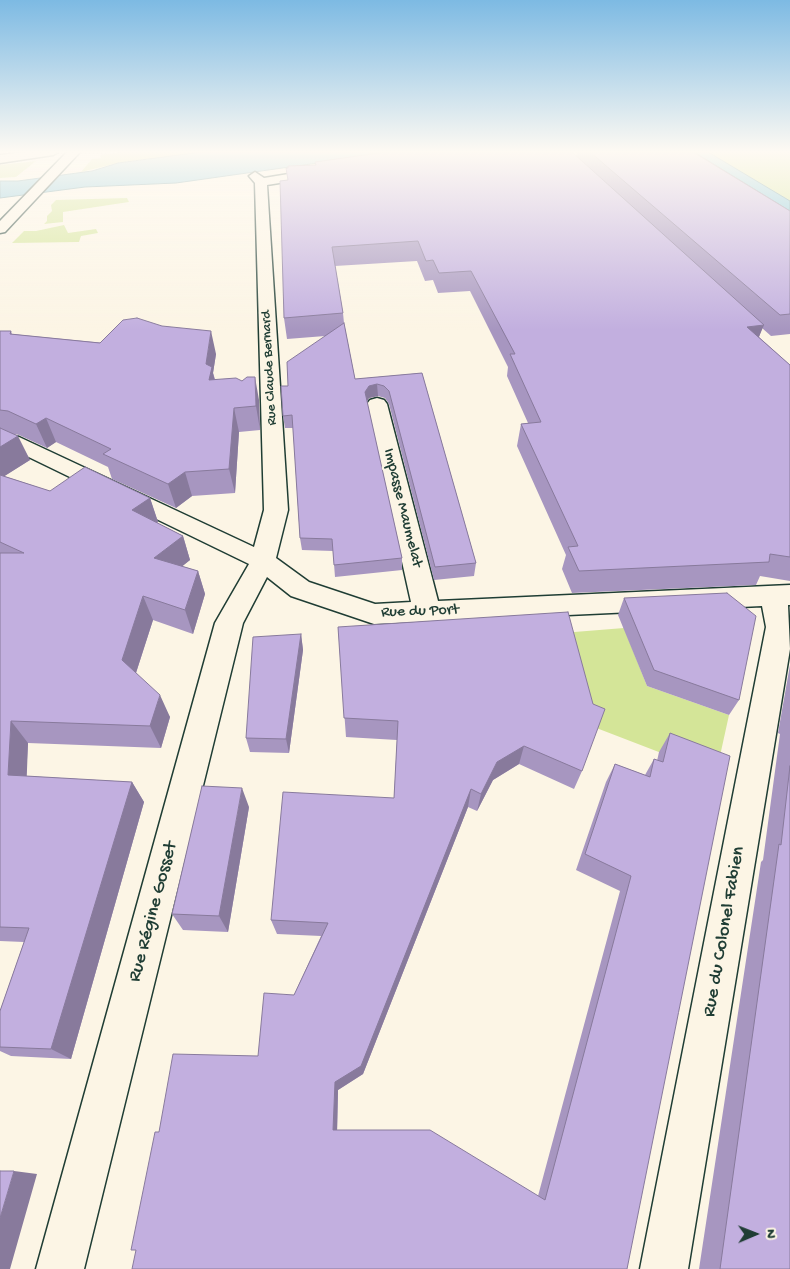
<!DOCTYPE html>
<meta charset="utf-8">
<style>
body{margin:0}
#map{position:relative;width:790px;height:1269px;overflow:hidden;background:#fcf5e5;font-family:"Gochi Hand",sans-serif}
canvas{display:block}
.north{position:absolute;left:730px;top:1209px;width:50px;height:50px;-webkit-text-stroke:4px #fcf5e5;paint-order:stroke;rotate:89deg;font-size:14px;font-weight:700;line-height:20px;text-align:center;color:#1f3d34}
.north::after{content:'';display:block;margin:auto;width:18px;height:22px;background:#1f3d34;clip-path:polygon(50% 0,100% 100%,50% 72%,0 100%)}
</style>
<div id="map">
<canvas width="790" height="1269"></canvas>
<div class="north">N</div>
</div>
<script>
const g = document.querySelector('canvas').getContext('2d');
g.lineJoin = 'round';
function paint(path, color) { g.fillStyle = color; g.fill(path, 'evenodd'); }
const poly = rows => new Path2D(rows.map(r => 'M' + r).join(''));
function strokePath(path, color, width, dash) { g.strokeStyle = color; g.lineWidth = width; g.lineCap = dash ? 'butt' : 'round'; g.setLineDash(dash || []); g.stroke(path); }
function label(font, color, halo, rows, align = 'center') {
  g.font = font + ' "Gochi Hand",sans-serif'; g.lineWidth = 4.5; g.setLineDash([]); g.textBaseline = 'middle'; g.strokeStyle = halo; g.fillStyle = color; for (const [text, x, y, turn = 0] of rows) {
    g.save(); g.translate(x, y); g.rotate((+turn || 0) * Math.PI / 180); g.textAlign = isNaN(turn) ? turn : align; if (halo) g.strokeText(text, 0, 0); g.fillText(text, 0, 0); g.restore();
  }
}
paint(poly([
 [121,152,202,152,118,163,81,172,92,159,101,158,100,155],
 [694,152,790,152,790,211],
 [36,161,16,177,0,178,0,165],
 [127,198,129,202,63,212,63,222,44,224,47,221,47,216,52,211,51,205,56,200],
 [64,225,68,233,96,229,98,233,81,236,79,242,12,243,24,231,36,231],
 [624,628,647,686,729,715,716,774,586,724,562,633]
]), '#d4e598');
const water = poly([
 [202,152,396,152,176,183,85,187,0,198,0,181,18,181,92,171,118,163,202,152],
 [694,152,708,152,790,201,790,211,694,152]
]);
paint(water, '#7cc4dc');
strokePath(water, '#578e99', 1);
const minor = poly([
 [555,152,657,152,651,155,560,157,556,156,555,152],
 [325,168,329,169,331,172,329,175,267,185,288,510,276,558,309,582,375,604,411,602,367,404,370,400,377,398,384,400,387,404,438,601,790,585,790,605,788,605,790,649,688,1269,640,1269,766,627,762,606,374,624,291,596,267,577,243,623,84,1269,36,1269,215,623,249,564,6,446,0,445,0,433,19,437,254,547,264,510,255,183,249,176,255,172,264,178,325,168]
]);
const major = poly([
 [25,152,59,152,53,155,0,163,0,155,25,152],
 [67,152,80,152,5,232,0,233,0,221,67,152]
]);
strokePath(minor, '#1f3d34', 3);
strokePath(major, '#1f3d34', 3);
paint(minor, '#fcf5e5');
paint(major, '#fcf5e5');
paint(poly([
 [577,152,693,152,790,211,790,334,771,336,762,328,759,337,790,365,790,581,760,576,756,585,572,593,562,569,566,555,517,446,521,424,528,423,507,376,508,367,470,291,438,293,433,280,425,281,417,261,335,266,343,313,344,323,355,379,422,373,476,563,474,576,434,580,389,404,385,398,378,396,369,398,367,402,402,558,402,570,335,577,333,551,302,550,300,538,293,428,285,428,283,416,288,386,325,336,287,339,284,318,288,180,315,165,315,162,576,156],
 [0,331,11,331,12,334,216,354,213,373,215,379,259,400,260,430,239,432,235,493,192,496,176,508,112,479,108,467,56,442,47,448,19,435,15,434,30,460,4,476,50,491,150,498,158,522,157,523,183,536,190,560,182,566,198,571,205,594,193,634,153,620,136,673,170,717,161,748,28,743,26,776,132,782,144,802,71,1059,11,1056,0,1051,0,1011,24,942,0,941],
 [624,598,739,700,729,715,647,686,618,615],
 [338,627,582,771,574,789,519,764,493,780,477,811,468,807,363,1074,338,1090,337,1130,538,1196,620,891,576,870,606,782,615,764,645,775,654,759,657,761,659,752,670,733,627,1269,159,1132,258,1056,294,995,321,936,277,934,271,920,394,798,397,740,346,737],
 [301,634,303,650,289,753,250,752,246,738],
 [790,665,790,1269,699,1269,761,862,763,860,780,734,778,733],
 [249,807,228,932,183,930,172,914]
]), '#a796c0');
paint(poly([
 [764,325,755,346,747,327],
 [211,331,216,354,213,373,217,390,209,380,206,364],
 [255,377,259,400,260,430,256,406],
 [377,384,378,396,369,398,365,404,365,392,369,386],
 [234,408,239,432,235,493,229,469],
 [46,418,56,442,47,448,36,424],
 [18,436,30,460,0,479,0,447],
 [185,472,192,496,176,508,168,484],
 [150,498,158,522,141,534,132,510],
 [183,536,190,560,163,582,154,558],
 [198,571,205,594,193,634,185,610],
 [143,596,153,620,133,682,122,660],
 [301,634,303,650,289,753,286,739],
 [160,695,170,717,161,748,150,726],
 [11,721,28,743,26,796,8,775],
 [524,746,519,764,493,780,477,811,481,794,497,762],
 [132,782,144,802,71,1059,51,1049],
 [242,788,249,807,228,932,219,916],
 [471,789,468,807,363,1074,338,1090,337,1135,333,1130,335,1082],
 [14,1171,37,1174,10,1269,0,1269,0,1218]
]), '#887a9c');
const building = poly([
 [386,152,572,152,764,325,747,327,790,365,790,557,770,554,769,562,579,571,568,547,578,546,521,424,541,422,510,354,515,354,471,271,439,273,433,260,426,261,418,241,332,247,343,313,284,318,280,181,288,180,286,168,288,168,288,166,316,165,315,162,386,152],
 [590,152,693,152,790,211,790,314,780,315,590,152],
 [137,318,162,326,211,331,206,364,212,367,209,380,236,378,242,381,247,377,255,377,256,406,234,408,229,469,185,472,168,484,103,454,111,449,46,418,36,424,8,411,0,410,0,331,11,331,10,334,100,343,123,320,137,318],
 [344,323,355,379,422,373,476,563,435,567,389,391,384,386,377,384,369,386,365,392,402,558,334,565,332,539,300,538,292,415,283,416,281,386,288,386,287,362,344,323],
 [0,428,18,436,0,447,0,428],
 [85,467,150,498,132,510,183,536,154,558,198,571,185,610,143,596,122,660,160,695,150,726,11,721,8,775,132,782,51,1049,0,1047,0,1011,29,928,0,927,0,553,24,553,0,542,0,475,50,491,85,467],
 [727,593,756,616,739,700,654,670,624,598,727,593],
 [568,612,593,704,605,709,582,771,524,746,497,762,481,794,471,789,361,1066,335,1082,333,1130,430,1130,545,1200,631,876,585,854,615,764,650,777,654,759,663,762,670,733,730,756,627,1269,132,1269,136,1250,131,1250,155,1132,159,1132,173,1054,258,1056,264,993,294,995,328,923,271,920,283,792,394,798,398,721,344,718,338,627,568,612],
 [301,634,286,739,246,738,253,637,301,634],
 [790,766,790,1269,720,1269,779,844,781,845,790,766],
 [202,786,242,788,219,916,172,914,202,786],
 [0,1171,14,1171,0,1218,0,1171]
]);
paint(building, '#c2afdf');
strokePath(building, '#887a9c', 1);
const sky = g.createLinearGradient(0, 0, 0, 330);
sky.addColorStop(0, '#7dbae3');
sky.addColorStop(0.46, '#fefaf3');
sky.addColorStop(1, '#fefaf300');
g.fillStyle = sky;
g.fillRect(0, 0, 790, 330);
label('14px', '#1f3d34', '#fcf5e5', [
 ["Rue Claude Bernard",270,368,-93]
]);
label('16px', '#1f3d34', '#fcf5e5', [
 ["Impasse Maumelat",402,508,76],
 ["Rue du Port",420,612,-2]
]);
label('19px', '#1f3d34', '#fcf5e5', [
 ["Rue Régine Gosset",154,912,-75],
 ["Rue du Colonel Fabien",725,932,-80]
]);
</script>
